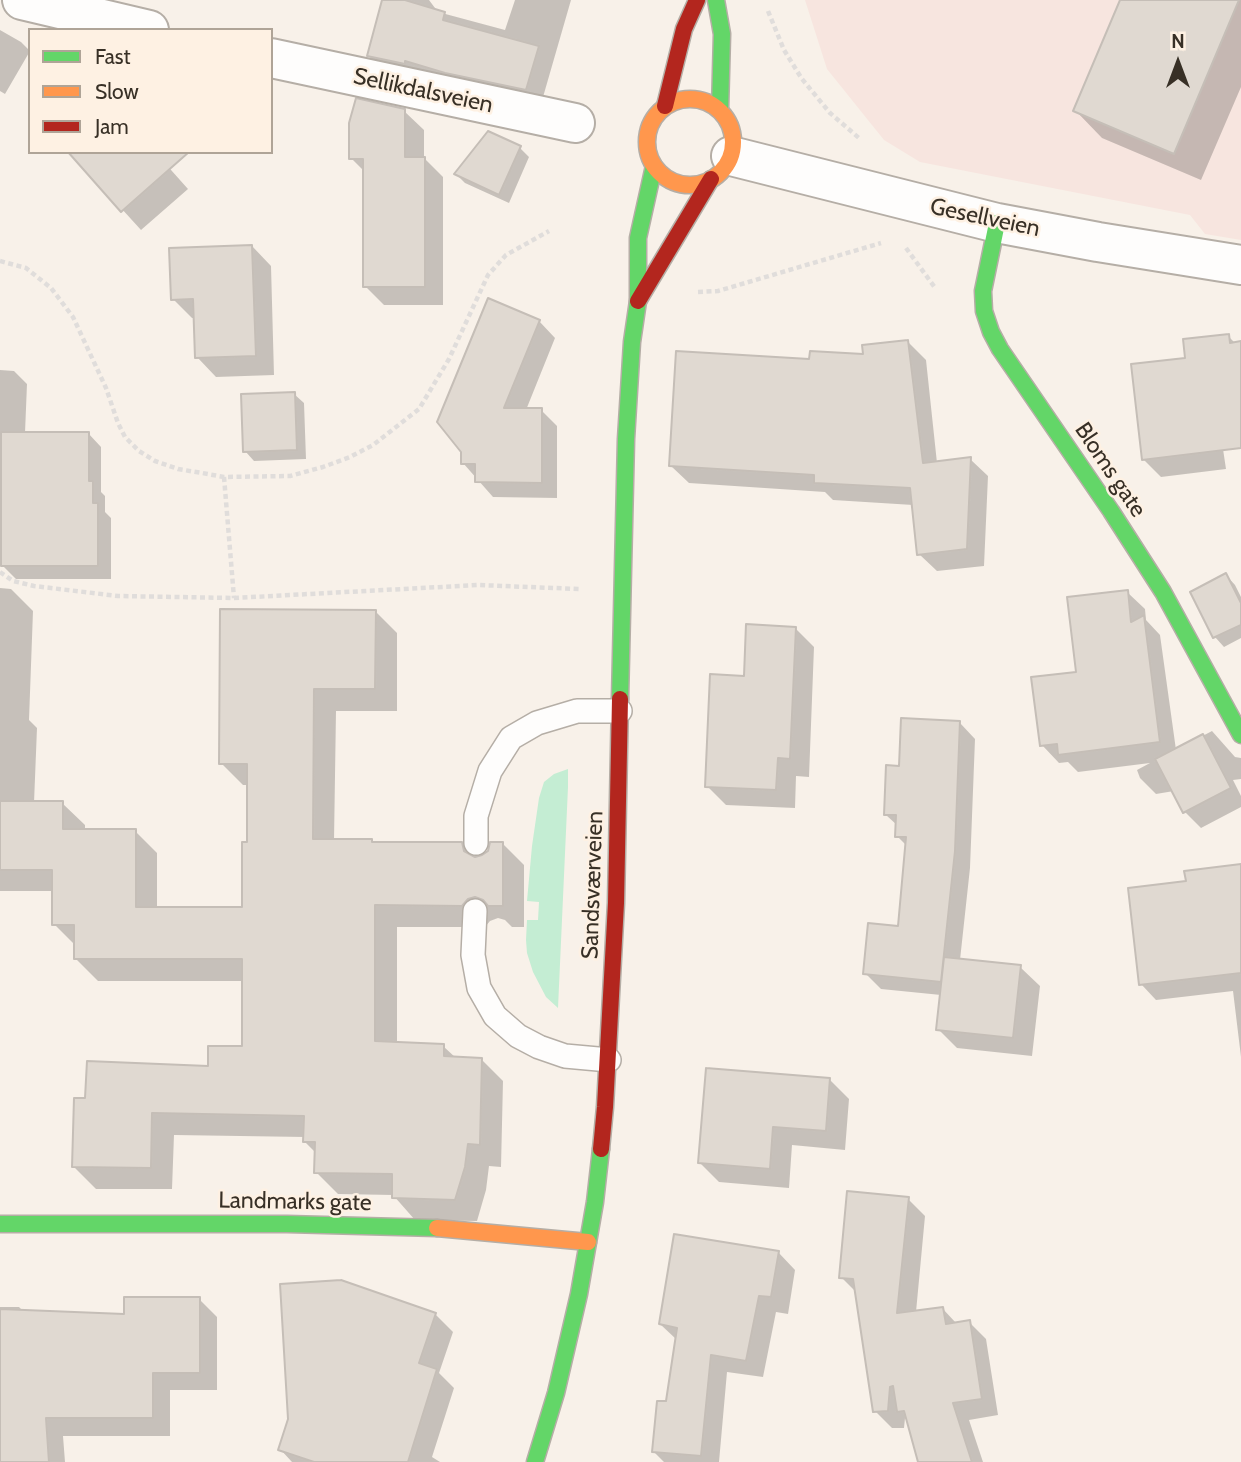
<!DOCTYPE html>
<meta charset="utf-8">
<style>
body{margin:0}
#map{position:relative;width:1241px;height:1462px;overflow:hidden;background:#f8f1e9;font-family:Cabin,sans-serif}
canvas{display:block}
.legend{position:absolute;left:28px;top:28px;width:245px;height:126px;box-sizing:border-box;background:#fef1e3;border:2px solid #afa497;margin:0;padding:9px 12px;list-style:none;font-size:21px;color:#383026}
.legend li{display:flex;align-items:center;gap:14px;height:35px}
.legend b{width:35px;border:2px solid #afa497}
.north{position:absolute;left:1143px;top:28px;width:70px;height:70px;-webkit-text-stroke:5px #fef1e3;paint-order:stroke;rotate:0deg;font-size:19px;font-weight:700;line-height:28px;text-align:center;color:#383026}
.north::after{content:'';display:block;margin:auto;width:24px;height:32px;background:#383026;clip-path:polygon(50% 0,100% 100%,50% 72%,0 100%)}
</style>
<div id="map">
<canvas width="1241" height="1462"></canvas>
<ul class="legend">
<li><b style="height:9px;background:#63d668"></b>Fast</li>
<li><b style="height:9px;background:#ff974d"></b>Slow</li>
<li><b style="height:9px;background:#b3261e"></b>Jam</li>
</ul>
<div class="north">N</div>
</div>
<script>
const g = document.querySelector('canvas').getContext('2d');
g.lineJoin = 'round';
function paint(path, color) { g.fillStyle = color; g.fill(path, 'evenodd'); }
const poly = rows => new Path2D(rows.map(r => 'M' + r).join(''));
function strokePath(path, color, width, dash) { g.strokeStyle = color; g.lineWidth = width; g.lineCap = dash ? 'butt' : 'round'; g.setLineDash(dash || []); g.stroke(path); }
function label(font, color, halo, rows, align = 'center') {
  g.font = font + ' Cabin,sans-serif'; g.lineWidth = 5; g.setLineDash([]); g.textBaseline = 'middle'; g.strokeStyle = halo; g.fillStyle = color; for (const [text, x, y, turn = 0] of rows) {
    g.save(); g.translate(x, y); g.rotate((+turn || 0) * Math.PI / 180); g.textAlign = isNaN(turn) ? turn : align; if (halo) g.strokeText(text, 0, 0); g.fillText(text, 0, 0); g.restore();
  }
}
paint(poly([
 [805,0,1241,0,1241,240,1205,234,1190,215,920,162,884,140,827,69]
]), '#f7e5df');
paint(poly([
 [568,769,568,787,558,1008,546,997,533,972,527,953,526,940,527,920,538,920,539,902,527,901,532,846,539,798,544,782,554,774]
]), '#c4edd3');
paint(poly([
 [384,0,429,0,438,12,505,30,515,0,571,0,541,104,384,71,369,56],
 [1121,0,1241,0,1241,87,1201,180,1102,138,1075,110],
 [0,30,21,42,30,51,5,94,0,91],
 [404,111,424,130,424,158,443,177,443,305,384,305,365,286,365,172,351,158],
 [520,148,529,157,509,203,465,183,456,174],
 [70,152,155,152,188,189,141,230],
 [252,246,271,266,274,375,216,377,197,357,195,318,192,318,173,299],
 [539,321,555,338,526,410,541,410,557,426,557,498,493,497,463,463],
 [1228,336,1236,344,1241,343,1241,447,1223,449,1226,469,1161,477,1143,459,1187,360],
 [908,342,926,360,937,463,970,459,988,476,984,566,937,571,919,554,913,505,833,500,825,492,689,483,671,466,811,361,865,356],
 [0,370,14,371,27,384,25,433,88,433,101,447,101,492,105,496,105,512,111,518,111,579,16,579,3,566,3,448,0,448],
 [294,394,304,403,306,459,254,461,245,451],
 [1226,575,1235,585,1241,597,1241,638,1224,647,1215,637],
 [0,588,11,589,33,611,29,720,37,728,34,803,62,803,85,825,85,831,135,831,157,853,157,909,244,909,248,843,248,785,243,785,221,763,375,611,397,633,397,711,336,711,334,841,371,841,374,843,461,843,476,858,502,843,524,865,524,927,512,927,505,920,498,918,490,921,485,927,397,927,397,1044,443,1046,456,1058,481,1059,503,1081,501,1167,489,1166,486,1190,477,1221,415,1220,393,1195,338,1194,316,1172,316,1153,305,1142,305,1137,174,1135,172,1189,96,1189,74,1167,87,1100,210,1067,244,1048,244,981,98,981,76,959,76,946,54,924,54,891,0,891],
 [1127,592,1145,609,1146,620,1160,635,1176,750,1212,731,1235,757,1241,758,1241,779,1233,780,1241,796,1241,807,1201,828,1185,812,1174,791,1156,794,1140,778,1137,770,1150,763,1078,772,1068,762,1059,763,1042,745,1078,673],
 [795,628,814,647,809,777,796,776,795,808,726,805,707,786,746,677],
 [960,723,975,739,970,868,960,960,1020,967,1040,986,1032,1056,957,1048,938,1029,941,995,881,989,865,973,899,928,907,846,897,836,898,826,886,815,900,768],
 [1241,866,1241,1057,1233,991,1156,1000,1141,984,1188,883],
 [830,1080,849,1099,845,1150,792,1145,789,1188,719,1182,700,1163],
 [908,1199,925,1216,916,1312,942,1308,957,1324,969,1322,986,1339,998,1415,969,1420,983,1462,920,1462,908,1421,905,1418,904,1428,892,1428,875,1411,857,1293,841,1277],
 [778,1252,795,1270,788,1314,776,1312,763,1377,727,1372,719,1462,664,1462,654,1452,667,1403,677,1340,660,1324],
 [199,1299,217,1317,217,1390,170,1390,170,1436,63,1436,65,1462,0,1462,0,1307,19,1307,23,1311,126,1316],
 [435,1314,453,1332,439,1373,454,1388,432,1457,440,1462,292,1462,280,1449]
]), '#0003');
const building = poly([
 [382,0,405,0,445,12,443,20,539,46,526,90,445,73,405,61,405,64,367,56,382,0],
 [1120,0,1239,0,1174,154,1073,111,1120,0],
 [356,98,405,109,405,157,425,157,425,287,363,287,363,159,349,159,349,123,356,98],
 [488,131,521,146,499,195,454,174,488,131],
 [68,152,189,152,121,212,68,152],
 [252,245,256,356,195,358,193,299,171,300,169,248,252,245],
 [488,298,540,320,504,408,542,408,542,483,475,482,475,464,461,464,461,452,437,422,488,298],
 [1229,334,1230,343,1241,341,1241,448,1142,460,1131,364,1185,358,1183,339,1229,334],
 [908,340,923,463,971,457,967,549,917,555,910,488,814,483,814,475,669,466,676,351,809,359,810,351,863,354,862,345,908,340],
 [295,392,297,450,243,452,241,394,295,392],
 [1,432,89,432,89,481,93,481,93,503,98,503,98,566,1,566,1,432],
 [1226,573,1241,603,1241,625,1213,638,1190,592,1226,573],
 [1128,590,1131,622,1144,615,1160,742,1058,755,1057,744,1040,746,1031,677,1076,672,1067,597,1128,590],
 [220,609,376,610,375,689,314,689,313,839,372,839,372,842,462,842,464,851,475,857,482,855,488,851,490,842,503,842,503,906,488,906,483,900,475,897,468,899,462,906,375,905,375,1041,444,1044,444,1056,482,1058,480,1145,468,1144,465,1167,455,1200,392,1198,392,1174,314,1173,315,1142,303,1142,304,1116,152,1113,151,1168,72,1167,74,1098,85,1098,87,1061,208,1066,208,1046,242,1046,242,959,74,959,74,925,52,925,52,870,0,870,0,801,63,801,63,829,136,829,136,907,242,907,242,842,247,842,247,764,219,764,220,609],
 [746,624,796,627,790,759,778,758,776,790,705,787,710,674,744,676,746,624],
 [901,718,960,721,955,851,941,982,863,974,868,923,898,926,906,837,895,837,896,815,884,815,886,765,899,766,901,718],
 [1203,734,1231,788,1183,813,1155,759,1203,734],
 [1241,864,1241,973,1139,985,1128,888,1186,881,1184,871,1241,864],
 [944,957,1021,965,1013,1038,936,1030,944,957],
 [706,1068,830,1078,826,1131,773,1127,770,1169,698,1163,706,1068],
 [847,1191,909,1197,897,1313,943,1307,946,1324,970,1320,982,1399,953,1403,972,1462,918,1462,904,1411,897,1412,893,1386,890,1387,888,1411,873,1412,853,1279,839,1278,847,1191],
 [674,1234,779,1251,771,1297,759,1296,746,1361,711,1355,701,1456,652,1452,657,1401,666,1401,677,1328,659,1324,674,1234],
 [341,1280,436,1313,419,1363,437,1369,408,1462,314,1462,278,1450,288,1419,280,1284,341,1280],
 [124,1297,200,1297,200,1373,153,1373,153,1418,46,1418,49,1462,0,1462,0,1309,124,1314,124,1297]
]);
paint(building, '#e0d9d1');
strokePath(building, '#c5beb7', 2);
const lane = poly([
 [476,843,476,816,490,771,511,738,537,723,577,711,620,711],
 [475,911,473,955,479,988,495,1016,518,1036,539,1047,565,1056,609,1060]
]);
const street = poly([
 [22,0,149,30],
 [271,58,575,123],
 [731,156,997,223,1098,242,1241,265]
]);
const fast = poly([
 [716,0,722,34,720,110],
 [997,223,983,291,984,311,991,332,1000,349,1111,511,1163,592,1241,735],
 [620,699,626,439,632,342,638,301,638,238,654,166],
 [0,1224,287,1224,437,1228],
 [535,1462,556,1393,579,1294,595,1202,601,1149]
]);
const slow = poly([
 '647 142a43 43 0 1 1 86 0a43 43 0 1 1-86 0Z',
 [437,1228,588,1242]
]);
const jam = poly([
 [665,106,684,29,697,0],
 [638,301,711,179],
 [601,1149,605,1107,616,903,620,699]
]);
strokePath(lane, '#b5aea6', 26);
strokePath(street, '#b5aea6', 42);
strokePath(fast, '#b5aea6', 19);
strokePath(slow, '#b5aea6', 19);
strokePath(jam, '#b5aea6', 19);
strokePath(poly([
 [768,11,784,50,802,79,830,113,859,138],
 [906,248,936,289],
 [0,261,26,268,51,288,73,317,106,388,118,423,125,437,139,451,155,461,178,469,202,473,224,477,290,476,323,467,350,457,373,445,419,409,449,359,488,275,506,255,549,231],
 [698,292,718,291,881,243],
 [224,477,234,598],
 [0,572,13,581,34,586,118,596,234,598,478,585,579,589]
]), '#e0dddb', 4.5, [5, 3.5]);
strokePath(lane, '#fefdfc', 23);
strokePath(street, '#fefdfc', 38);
strokePath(fast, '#63d668', 16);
strokePath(slow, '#ff974d', 16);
strokePath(jam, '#b3261e', 16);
label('23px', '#383026', '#fef1e3', [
 ["Sellikdalsveien",423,91,12],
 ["Gesellveien",985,218,12],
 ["Bloms gate",1110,470,56],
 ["Sandsværveien",593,885,-88],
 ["Landmarks gate",295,1202,1]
]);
</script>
